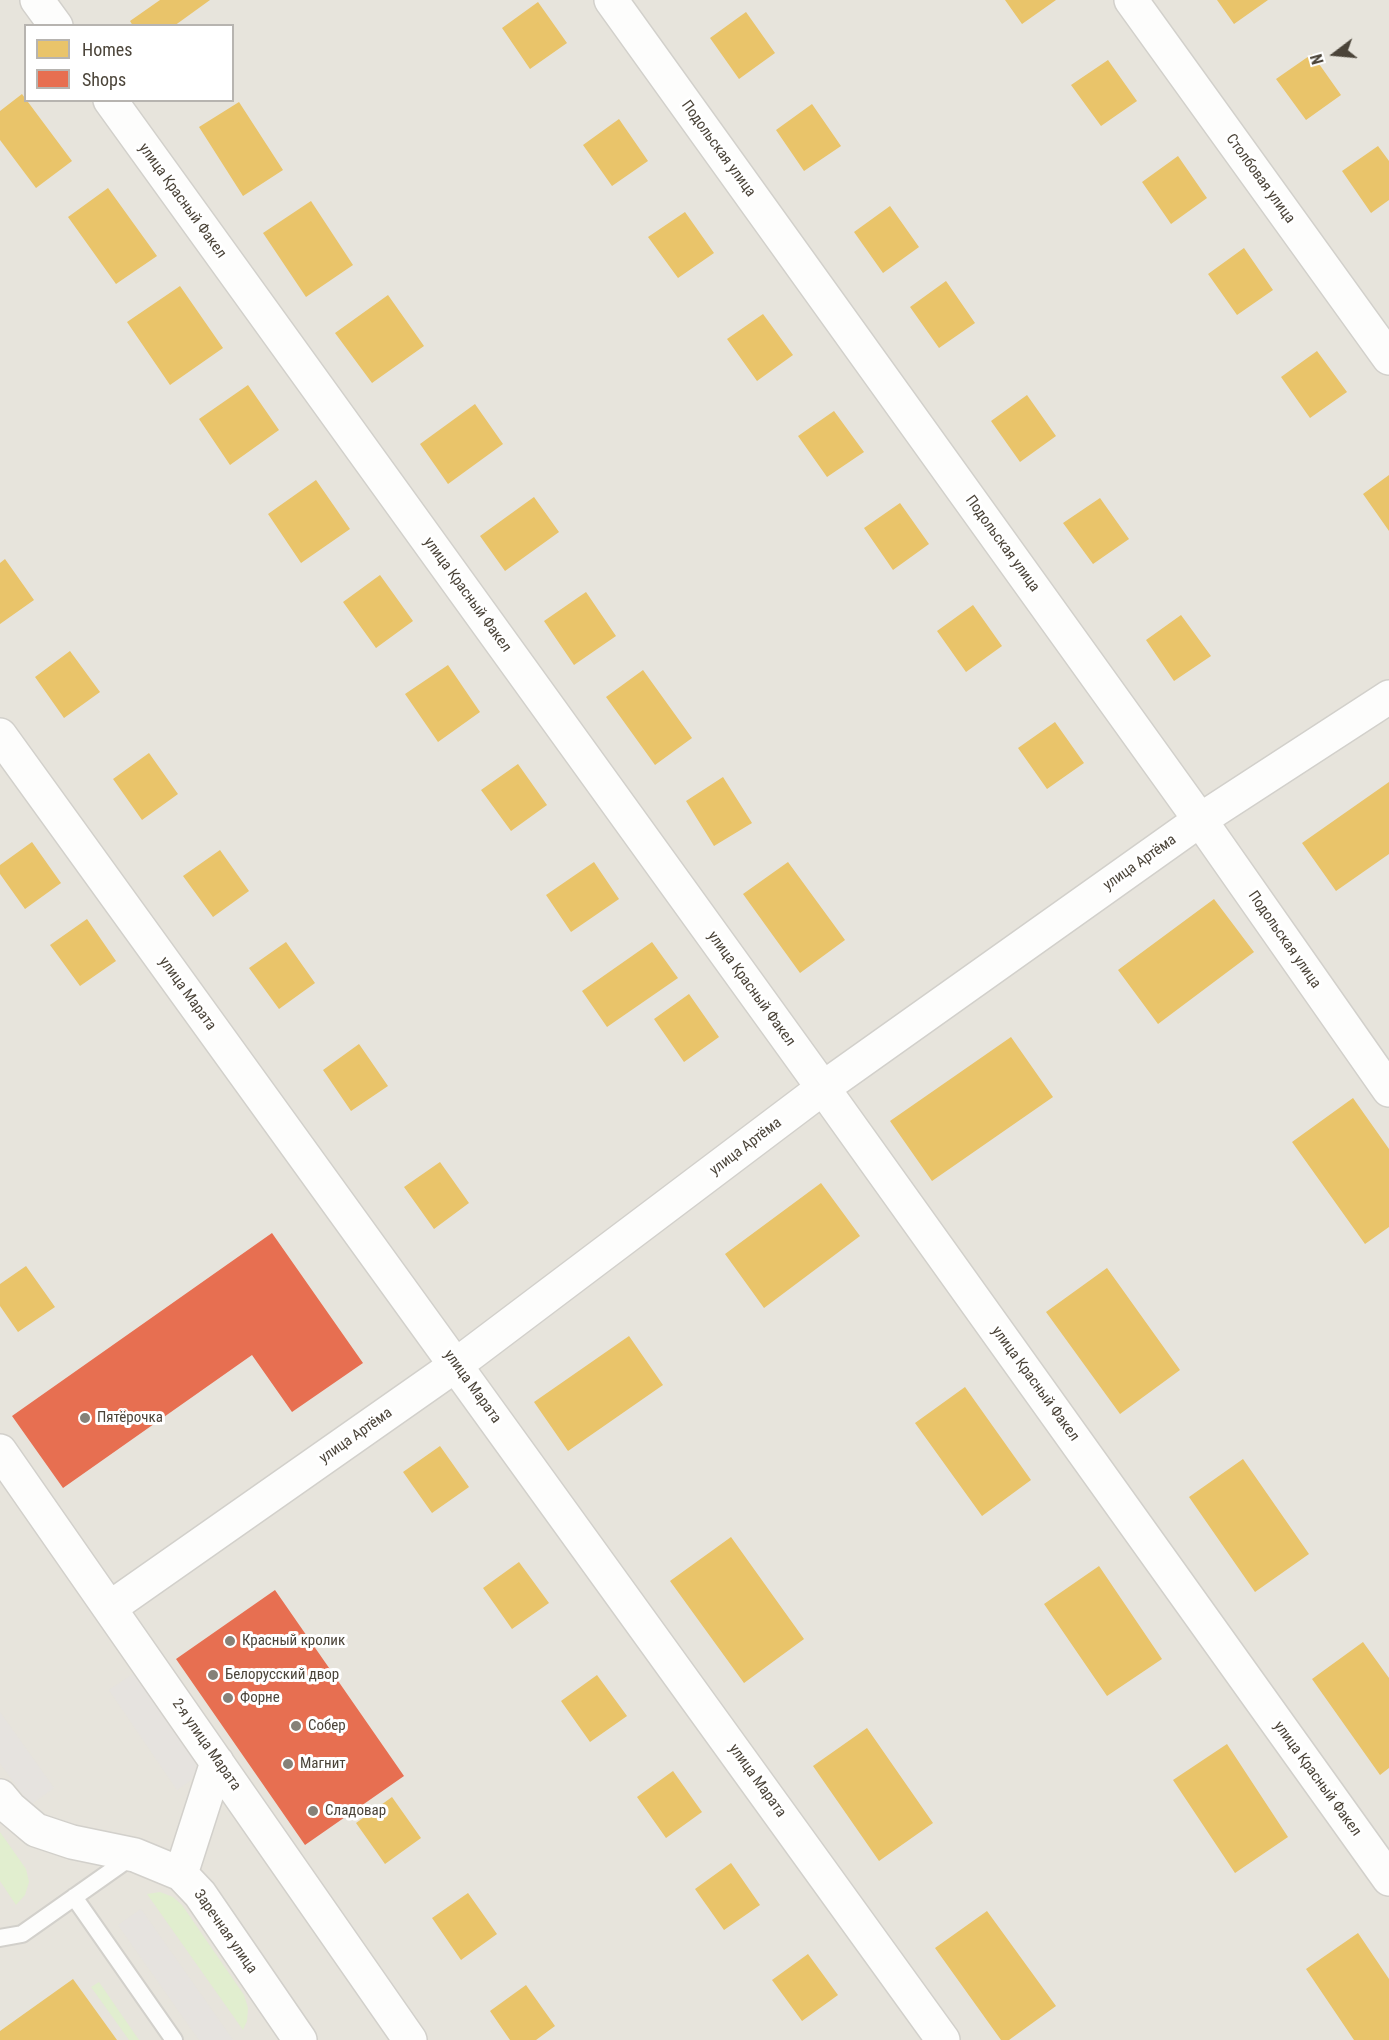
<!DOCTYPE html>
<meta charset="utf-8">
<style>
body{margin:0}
#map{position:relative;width:1389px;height:2040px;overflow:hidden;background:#f4f2ee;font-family:"Roboto Condensed",sans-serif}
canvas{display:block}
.legend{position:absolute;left:24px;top:24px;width:210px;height:78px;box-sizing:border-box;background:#fff;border:2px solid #b7b4b0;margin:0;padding:8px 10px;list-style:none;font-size:18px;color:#4b4439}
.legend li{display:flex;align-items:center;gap:12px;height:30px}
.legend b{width:30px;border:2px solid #b7b4b0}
.north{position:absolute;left:1305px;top:24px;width:60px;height:60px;-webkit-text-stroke:4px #fff;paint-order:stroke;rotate:254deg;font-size:16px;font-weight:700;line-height:24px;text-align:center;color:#4b4439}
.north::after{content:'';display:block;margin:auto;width:21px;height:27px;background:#4b4439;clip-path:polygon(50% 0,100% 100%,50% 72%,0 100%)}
</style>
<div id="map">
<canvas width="1389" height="2040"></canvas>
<ul class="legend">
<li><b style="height:16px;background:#e9c46a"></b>Homes</li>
<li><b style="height:16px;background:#e76f51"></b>Shops</li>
</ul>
<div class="north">N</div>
</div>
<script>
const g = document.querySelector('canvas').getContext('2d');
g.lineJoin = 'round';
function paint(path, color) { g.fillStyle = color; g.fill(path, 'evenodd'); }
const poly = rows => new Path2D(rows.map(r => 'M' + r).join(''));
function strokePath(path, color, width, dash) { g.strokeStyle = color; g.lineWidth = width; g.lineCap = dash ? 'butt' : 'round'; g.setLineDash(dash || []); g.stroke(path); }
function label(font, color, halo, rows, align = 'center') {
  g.font = font + ' "Roboto Condensed",sans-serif'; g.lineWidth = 6; g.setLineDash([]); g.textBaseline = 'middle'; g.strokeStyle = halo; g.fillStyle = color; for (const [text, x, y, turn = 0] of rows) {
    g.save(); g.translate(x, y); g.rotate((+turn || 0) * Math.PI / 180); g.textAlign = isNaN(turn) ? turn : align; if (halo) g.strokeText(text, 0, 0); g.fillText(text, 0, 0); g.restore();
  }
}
paint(poly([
 [0,0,1389,0,1389,2040,0,2040],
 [26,26,232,26,232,100,26,100]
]), '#e7e4dc');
paint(poly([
 [0,1832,26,1869,29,1882,25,1895,16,1905,0,1881],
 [160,1892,173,1897,182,1905,244,1995,248,2008,247,2021,243,2030,147,1894],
 [99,1982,139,2040,129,2040,91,1987]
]), '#e1eecf');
paint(poly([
 [149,1663,217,1762,177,1790,109,1690],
 [0,1712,54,1788,30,1805,0,1763],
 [141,1909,233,2040,199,2040,118,1925]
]), '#e6e3df');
paint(poly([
 [160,0,210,0,174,26,133,26,130,21],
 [1005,0,1056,0,1022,24],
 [1217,0,1268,0,1234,24],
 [538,2,567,43,530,69,502,28],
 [746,12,775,53,739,79,710,38],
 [1312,54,1341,95,1306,120,1276,79],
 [1108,60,1137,101,1101,126,1071,85],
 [22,94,72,161,36,188,0,140,0,111],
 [239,102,283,170,243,196,199,127],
 [812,104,841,146,804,171,776,130],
 [619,119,648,161,612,186,583,145],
 [1378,146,1389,161,1389,200,1371,213,1342,171],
 [1178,156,1207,198,1171,224,1142,182],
 [108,188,157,256,116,284,68,217],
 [311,201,353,265,306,297,263,233],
 [890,206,919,247,883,273,854,232],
 [685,212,714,253,678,278,648,237],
 [1244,248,1273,290,1237,315,1208,274],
 [946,281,975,323,939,348,910,307],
 [180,286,223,348,170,385,127,322],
 [388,295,424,346,372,383,335,333],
 [763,314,793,355,757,381,727,339],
 [1317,351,1347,392,1310,418,1281,377],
 [248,385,279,430,230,465,199,419],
 [1027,395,1056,436,1020,462,991,421],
 [475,404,503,444,448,484,420,444],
 [834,411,864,452,827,477,798,436],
 [1389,475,1389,531,1363,494],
 [316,480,350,529,301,563,268,514],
 [534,497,559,532,505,571,480,536],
 [1100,498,1129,539,1093,564,1063,523],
 [900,503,929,544,893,570,864,528],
 [5,559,34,600,0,624,0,563],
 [380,575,413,621,376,648,343,602],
 [586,592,616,636,574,665,544,621],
 [973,605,1002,646,966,672,937,631],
 [1181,615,1211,656,1174,681,1146,640],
 [70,651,100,692,64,718,35,677],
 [448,665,480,712,438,742,405,694],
 [643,670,692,738,655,765,606,697],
 [1055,722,1084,763,1047,789,1018,748],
 [149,753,178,794,142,820,113,779],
 [518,764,547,805,511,831,481,790],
 [723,777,752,823,714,846,686,801],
 [1389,782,1389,854,1336,891,1302,843],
 [32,842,61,883,25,909,0,874,0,865],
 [220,850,249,891,213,917,183,876],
 [594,862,619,899,571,932,546,895],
 [788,862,845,940,800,973,743,894],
 [1214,899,1254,952,1158,1024,1118,970],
 [87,919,116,961,80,986,50,945],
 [286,942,315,983,279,1009,249,968],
 [652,942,678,978,607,1027,582,991],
 [689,994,719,1037,684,1062,654,1019],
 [1011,1037,1053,1097,932,1181,890,1121],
 [359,1044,388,1086,351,1111,323,1070],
 [1353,1098,1389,1149,1389,1227,1365,1244,1292,1142],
 [440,1162,469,1203,434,1229,404,1187],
 [821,1183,860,1236,764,1308,725,1254],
 [26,1266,55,1307,18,1332,0,1306,0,1284],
 [1107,1268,1180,1370,1120,1414,1046,1312],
 [629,1336,663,1385,568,1451,534,1402],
 [965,1387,1031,1480,982,1516,915,1423],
 [440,1446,469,1487,432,1513,403,1472],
 [1243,1459,1309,1554,1255,1592,1189,1497],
 [731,1537,804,1639,744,1683,670,1581],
 [519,1562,549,1603,512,1629,483,1588],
 [1099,1566,1162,1659,1107,1696,1044,1604],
 [1363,1642,1389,1678,1389,1768,1380,1775,1312,1679],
 [597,1675,627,1716,590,1742,561,1701],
 [867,1728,933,1823,879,1861,813,1766],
 [1227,1744,1288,1837,1235,1873,1173,1780],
 [673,1771,702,1812,666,1838,637,1797],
 [392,1797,421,1838,385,1864,356,1823],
 [731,1863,760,1905,724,1930,695,1889],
 [468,1893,497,1934,461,1960,432,1918],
 [987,1911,1056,2006,1009,2040,1001,2040,935,1948],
 [1358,1933,1389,1979,1389,2040,1354,2040,1306,1969],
 [808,1954,838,1995,802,2021,772,1980],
 [73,1979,117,2040,0,2040,0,2031],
 [526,1985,555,2026,536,2040,510,2040,490,2011]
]), '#e9c46a');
paint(poly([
 [272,1233,363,1363,292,1412,252,1355,63,1488,12,1416],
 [275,1590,404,1776,305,1845,176,1659]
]), '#e76f51');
const lane = poly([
 [74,1897,174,2040],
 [0,1938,22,1934,134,1855]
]);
const street = poly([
 [37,0,56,26],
 [611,0,1200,820,1389,1090],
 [1131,0,1389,358],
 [110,100,823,1088,1389,1879],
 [0,735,943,2040],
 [0,1451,410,2040],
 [111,1607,456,1365,823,1088,1200,820,1389,697],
 [0,1796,10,1808,36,1830,72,1842,135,1855,181,1874,200,1894,300,2040],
 [181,1874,217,1762]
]);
strokePath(lane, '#d2d0cb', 20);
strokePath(street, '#d2d0cb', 36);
strokePath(lane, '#fdfdfc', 16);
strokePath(street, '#fdfdfc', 33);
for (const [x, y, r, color] of [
 [85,1418,6,"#868178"],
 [230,1641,6,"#868178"],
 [213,1675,6,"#868178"],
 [228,1698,6,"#868178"],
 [296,1726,6,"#868178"],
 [288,1764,6,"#868178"],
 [313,1811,6,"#868178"]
]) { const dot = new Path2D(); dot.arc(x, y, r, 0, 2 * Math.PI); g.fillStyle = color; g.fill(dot); strokePath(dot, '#fff', 2); }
label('15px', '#4b4439', '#fff', [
 ["Подольская улица",718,149,54],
 ["Столбовая улица",1260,179,54],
 ["улица Красный Факел",182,201,54],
 ["Подольская улица",1002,544,54],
 ["улица Красный Факел",467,595,54],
 ["улица Артёма",1140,863,-35],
 ["Подольская улица",1284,940,55],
 ["улица Красный Факел",751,989,54],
 ["улица Марата",187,994,54],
 ["улица Артёма",746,1147,-37],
 ["улица Красный Факел",1035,1384,54],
 ["улица Марата",472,1387,54],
 ["улица Артёма",356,1436,-35],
 ["2-я улица Марата",206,1745,55],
 ["улица Красный Факел",1317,1779,54],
 ["улица Марата",757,1781,54],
 ["Заречная улица",225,1932,55]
]);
label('15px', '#4b4439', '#fff', [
 ["Пятёрочка",97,1418],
 ["Красный кролик",242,1641],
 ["Белорусский двор",225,1675],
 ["Форне",240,1698],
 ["Собер",308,1726],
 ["Магнит",300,1764],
 ["Сладовар",325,1811]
], 'left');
</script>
